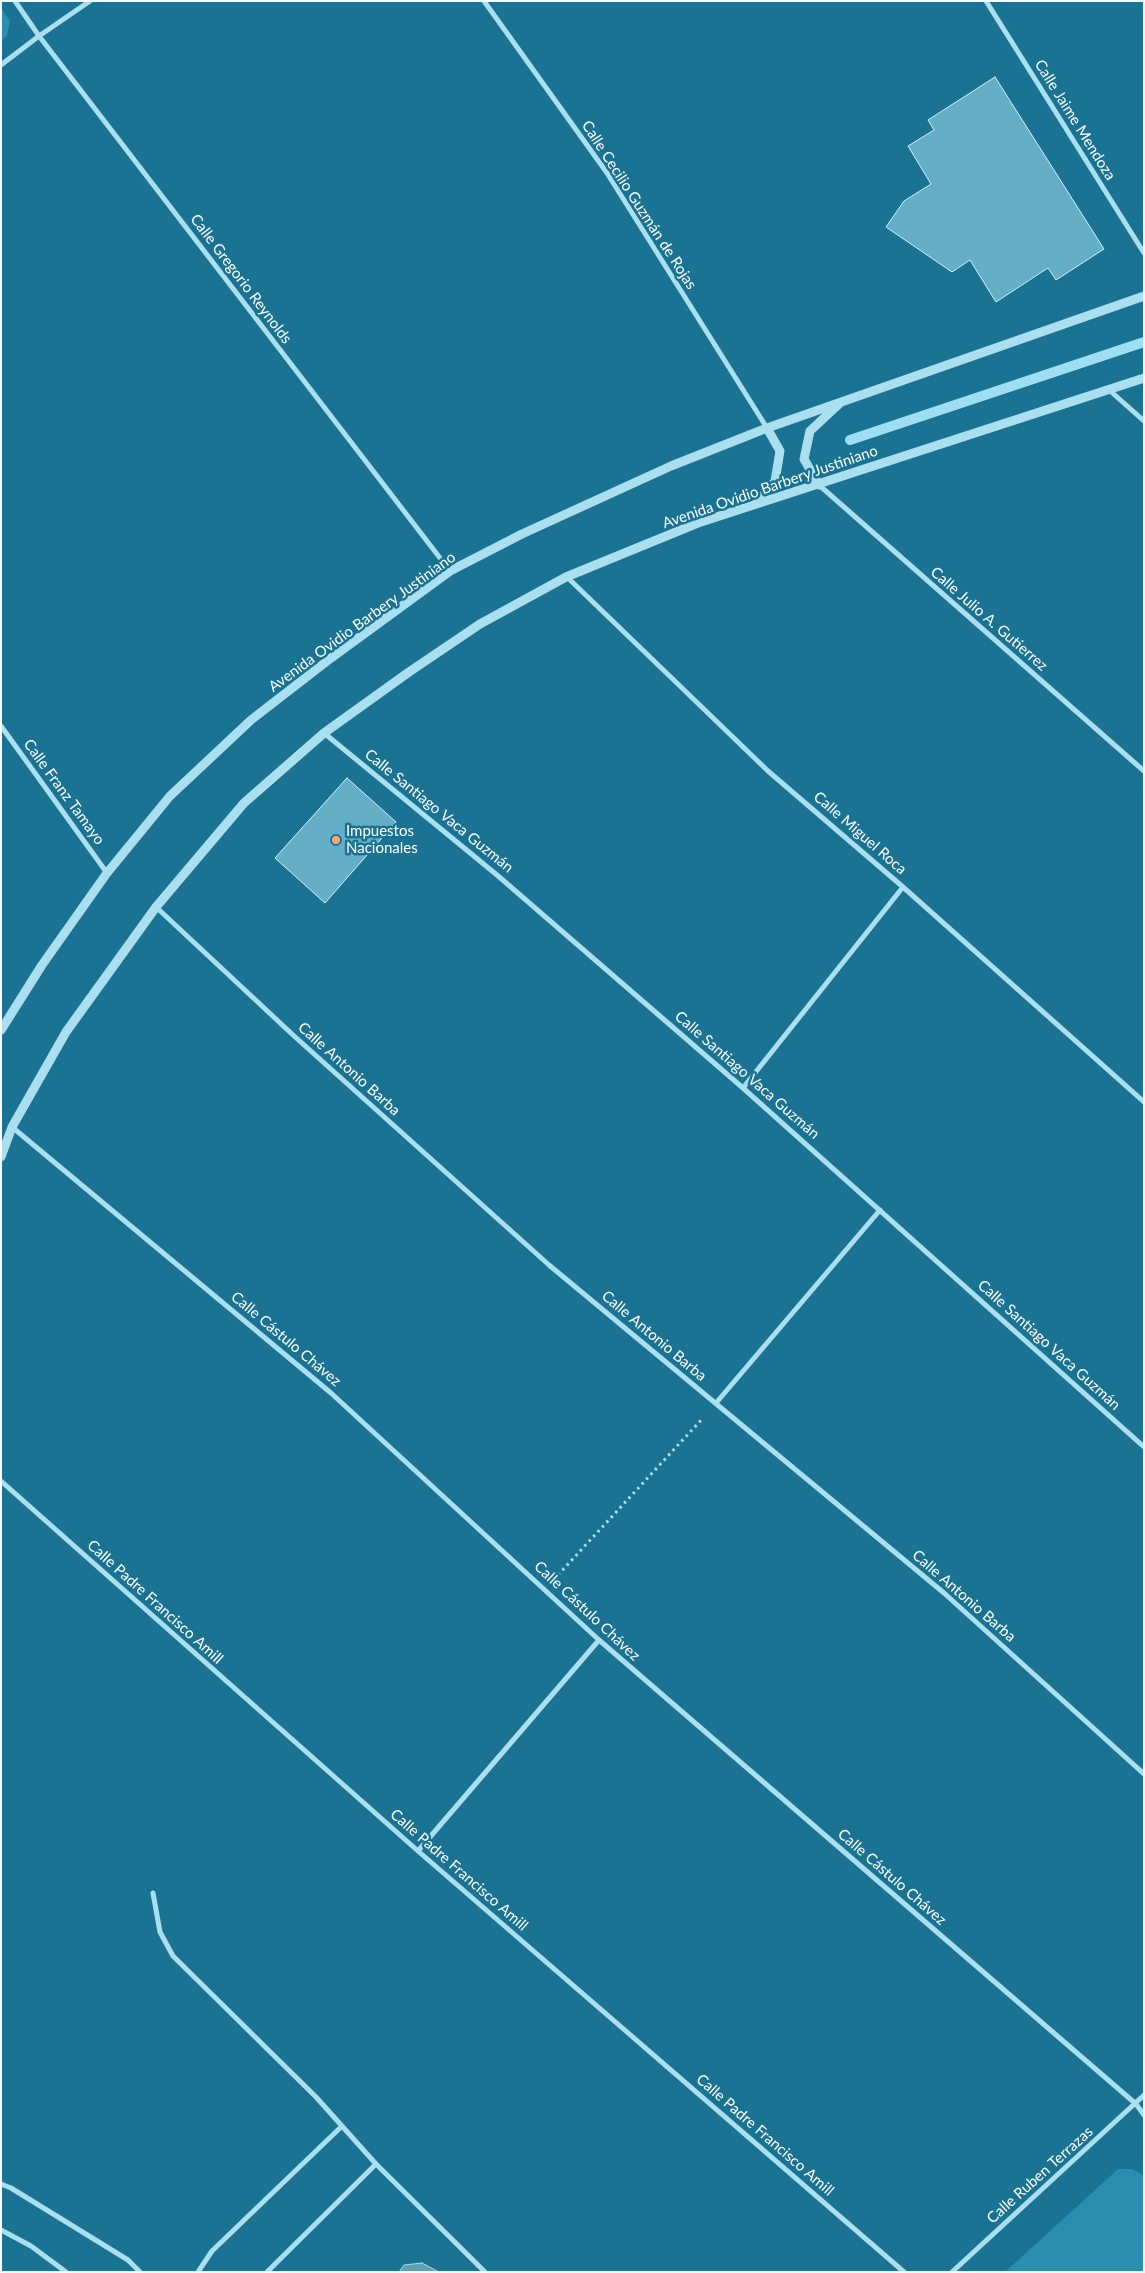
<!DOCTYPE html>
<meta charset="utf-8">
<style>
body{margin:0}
#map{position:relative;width:1145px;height:2273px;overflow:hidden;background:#1a7393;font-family:Lato,sans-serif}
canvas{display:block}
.frame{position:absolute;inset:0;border:2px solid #fff;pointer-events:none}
</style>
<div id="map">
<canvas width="1145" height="2273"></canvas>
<div class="frame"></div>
</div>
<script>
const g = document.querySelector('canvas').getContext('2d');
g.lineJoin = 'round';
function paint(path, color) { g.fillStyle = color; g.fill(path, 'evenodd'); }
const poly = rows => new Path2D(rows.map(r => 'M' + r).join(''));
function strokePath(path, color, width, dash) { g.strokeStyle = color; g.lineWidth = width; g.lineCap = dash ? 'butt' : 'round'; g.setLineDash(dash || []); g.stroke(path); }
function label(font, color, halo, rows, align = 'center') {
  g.font = font + ' Lato,sans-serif'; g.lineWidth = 5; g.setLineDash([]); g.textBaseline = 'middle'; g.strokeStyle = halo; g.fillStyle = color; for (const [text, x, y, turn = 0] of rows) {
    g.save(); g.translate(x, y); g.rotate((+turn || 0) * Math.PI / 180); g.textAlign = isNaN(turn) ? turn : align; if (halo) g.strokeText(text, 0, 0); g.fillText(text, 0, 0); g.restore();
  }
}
paint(poly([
 [1,8,10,21,7,36,1,41],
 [1118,2169,1132,2169,1144,2175,1144,2272,1005,2272]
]), '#298eaf');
const water = poly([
 [422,2263,439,2272,399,2272,404,2265,422,2263]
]);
paint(water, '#629db2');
strokePath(water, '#9ddef2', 1);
strokePath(poly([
 [850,440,1144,342]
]), '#9ddef2', 10);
const building = poly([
 [995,77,1104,249,1056,280,1048,268,996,302,970,260,952,272,886,227,904,201,931,184,908,146,934,130,928,120,995,77],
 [347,778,396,822,325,903,275,858,347,778]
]);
paint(building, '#64aec7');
strokePath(building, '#d1f1fb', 1);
strokePath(poly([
 [558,1575,703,1418]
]), '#aadfef', 3, [2.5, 4]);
strokePath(poly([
 [15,1,39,36,450,571],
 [484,1,607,173,767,428],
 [986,1,1144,253],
 [1,65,39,36,90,1],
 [1108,389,1144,421],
 [819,485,1144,771],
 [567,577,768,771,903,887,1144,1102],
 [1,726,107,873],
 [324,733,497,875,743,1088,1144,1447],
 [156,907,293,1035,549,1265,944,1593,1144,1774],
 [743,1088,903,887],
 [12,1127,331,1393,599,1640,1136,2104,1144,2115],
 [716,1403,880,1210],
 [1,1481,418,1851,904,2272],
 [418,1851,599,1640],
 [153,1893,160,1932,173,1956,316,2097,376,2164,485,2272],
 [1,2184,11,2188,128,2260,140,2272],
 [1,2230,31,2246,66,2272],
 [198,2272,212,2251,341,2127],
 [267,2272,376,2164],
 [952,2272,1144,2095]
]), '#aadfef', 5);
strokePath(poly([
 [819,485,804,459,810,431,839,404],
 [756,504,775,481,780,451,767,428],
 [1,1030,42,965,107,873,170,796,251,720,331,658,450,571,522,534,671,466,767,428,1144,296],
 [1,1157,12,1127,66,1032,156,907,244,803,324,733,409,672,480,624,566,577,698,523,1144,378]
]), '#aadfef', 9);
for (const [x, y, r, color] of [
 [336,840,5,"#ffa669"]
]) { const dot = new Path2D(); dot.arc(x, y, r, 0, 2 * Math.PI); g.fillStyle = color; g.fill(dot); strokePath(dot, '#1a7393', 2); }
label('15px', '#fff', '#1a7393', [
 ["Calle Jaime Mendoza",1075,120,58],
 ["Calle Cecilio Guzmán de Rojas",639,205,57],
 ["Calle Gregorio Reynolds",241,279,53],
 ["Avenida Ovidio Barbery Justiniano",770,487,-19],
 ["Calle Julio A. Gutierrez",989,619,41],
 ["Avenida Ovidio Barbery Justiniano",362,622,-36],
 ["Calle Franz Tamayo",64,792,54],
 ["Calle Santiago Vaca Guzmán",439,811,39],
 ["Calle Miguel Roca",860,833,41],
 ["Calle Antonio Barba",349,1069,42],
 ["Calle Santiago Vaca Guzmán",747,1075,41],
 ["Calle Antonio Barba",654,1336,40],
 ["Calle Cástulo Chávez",286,1339,40],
 ["Calle Santiago Vaca Guzmán",1049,1345,42],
 ["Calle Antonio Barba",964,1596,41],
 ["Calle Padre Francisco Amill",155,1602,42],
 ["Calle Cástulo Chávez",587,1611,43],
 ["Calle Padre Francisco Amill",459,1870,41],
 ["Calle Cástulo Chávez",892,1877,41],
 ["Calle Padre Francisco Amill",765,2135,41],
 ["Calle Ruben Terrazas",1040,2175,-42]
]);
label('15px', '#fff', '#1a7393', [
 ["Impuestos",346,831],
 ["Nacionales",346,848]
], 'left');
</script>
